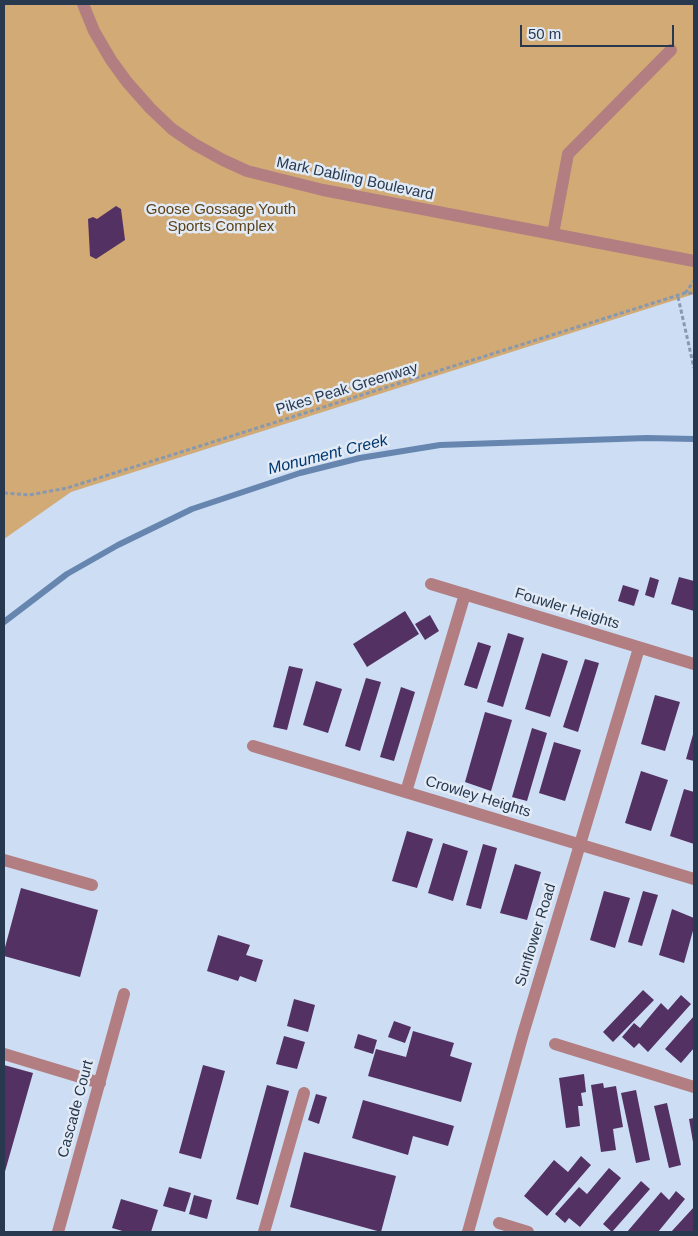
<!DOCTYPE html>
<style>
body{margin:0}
#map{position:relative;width:698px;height:1236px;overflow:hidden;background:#ccddf4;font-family:Arial,sans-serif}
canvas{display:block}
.frame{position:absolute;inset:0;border:5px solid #27384f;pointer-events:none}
.scale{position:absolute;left:520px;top:25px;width:154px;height:22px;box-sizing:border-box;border:2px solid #27384f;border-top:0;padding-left:6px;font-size:15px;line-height:18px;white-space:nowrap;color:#27384f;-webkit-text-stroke:4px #e1eaf5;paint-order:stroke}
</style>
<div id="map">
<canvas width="698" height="1236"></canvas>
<div class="frame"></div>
<div class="scale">50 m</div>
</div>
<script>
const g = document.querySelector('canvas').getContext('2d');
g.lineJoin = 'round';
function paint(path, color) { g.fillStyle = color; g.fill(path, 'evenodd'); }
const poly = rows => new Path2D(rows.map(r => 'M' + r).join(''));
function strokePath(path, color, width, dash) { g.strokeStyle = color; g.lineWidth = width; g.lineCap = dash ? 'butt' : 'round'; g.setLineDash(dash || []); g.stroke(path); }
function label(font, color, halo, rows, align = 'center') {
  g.font = font + ' Arial,sans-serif'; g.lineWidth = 5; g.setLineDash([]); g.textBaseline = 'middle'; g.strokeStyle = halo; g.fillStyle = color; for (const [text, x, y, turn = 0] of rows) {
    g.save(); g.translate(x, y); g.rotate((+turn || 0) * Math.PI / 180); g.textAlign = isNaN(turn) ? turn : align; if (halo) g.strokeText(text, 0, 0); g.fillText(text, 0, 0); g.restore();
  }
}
paint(poly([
 [4,4,694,4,694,294,71,492,4,539]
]), '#d1aa75');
strokePath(poly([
 [4,622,67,574,118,545,192,509,300,473,360,458,440,445,647,438,694,439]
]), '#6686b0', 6);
paint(poly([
 [116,206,121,209,125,240,96,259,90,256,88,219,93,217,97,219],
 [650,577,659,580,654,598,645,595],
 [679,577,694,581,694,611,671,604],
 [623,585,639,590,634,606,618,601],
 [405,611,419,634,367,667,353,644],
 [430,615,439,631,425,640,415,624],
 [508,633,524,638,503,707,487,702],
 [478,642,491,646,477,689,464,685],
 [542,653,568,661,550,717,525,709],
 [585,659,599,663,578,732,563,727],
 [289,666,303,669,287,730,273,727],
 [366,678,381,682,360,751,345,746],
 [316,681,342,689,328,733,303,725],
 [401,687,415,692,394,761,380,757],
 [655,695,680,702,665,751,641,744],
 [485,712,512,720,491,791,465,782],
 [532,728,547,733,527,801,512,797],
 [694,731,694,761,686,759],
 [554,742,581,750,565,801,539,793],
 [641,771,668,780,651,831,625,823],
 [684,789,694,792,694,844,670,836],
 [407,831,433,839,417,888,392,881],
 [443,843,468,851,453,901,428,893],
 [483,844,497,848,481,909,466,905],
 [515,864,541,872,527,920,500,913],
 [21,888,98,910,80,977,4,956,4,951],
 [604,891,630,898,615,948,590,940],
 [643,891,658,895,642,946,628,942],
 [672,909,694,918,694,927,684,963,659,955],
 [218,935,250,945,246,955,263,960,256,982,240,976,238,981,207,971],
 [643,990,654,1000,613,1042,603,1032],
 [681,995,691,1004,648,1052,639,1043,634,1048,622,1037,634,1023,640,1028,661,1003,668,1010],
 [294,999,315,1005,308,1032,287,1026],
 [694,1016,694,1048,681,1063,665,1049],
 [394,1021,411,1027,405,1043,388,1037],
 [413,1031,454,1043,450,1056,472,1063,461,1102,368,1076,376,1049,406,1057],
 [358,1034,377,1040,373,1054,354,1048],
 [284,1036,305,1042,297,1069,276,1064],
 [4,1065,33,1073,4,1175],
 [203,1065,225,1071,201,1159,179,1153],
 [584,1074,586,1092,581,1093,583,1106,578,1106,580,1126,566,1128,559,1078],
 [603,1083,604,1088,616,1086,623,1127,613,1129,616,1150,601,1152,591,1085],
 [267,1085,289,1091,258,1205,236,1199],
 [636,1090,650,1160,636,1163,621,1093],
 [316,1094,327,1097,319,1124,308,1120],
 [363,1100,454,1126,448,1146,413,1136,408,1155,352,1138],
 [667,1103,681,1165,669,1168,654,1106],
 [694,1118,694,1142,693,1142,689,1119],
 [304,1152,396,1176,381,1232,290,1207],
 [581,1156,591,1165,547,1216,524,1196,554,1160,568,1172],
 [609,1168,621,1178,580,1227,569,1218,565,1223,555,1214,579,1187,587,1194],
 [641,1181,650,1189,612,1232,603,1224],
 [169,1187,191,1193,185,1212,163,1206],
 [676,1191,685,1199,658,1232,627,1232,661,1192,669,1200],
 [194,1195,212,1200,207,1219,189,1214],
 [121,1199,158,1210,151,1232,126,1232,112,1228],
 [694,1207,694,1232,671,1232]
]), '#533162');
strokePath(poly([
 [685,293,694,281],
 [678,297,694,368],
 [4,493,29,495,67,488,685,293,694,293]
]), '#8798af', 3, [4, 2.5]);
strokePath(poly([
 [83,4,94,31,111,60,127,82,150,108,172,129,194,144,223,160,247,171,323,190,694,261],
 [553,234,568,154,671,50],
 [431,584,694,664],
 [253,746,694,879],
 [406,792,465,594],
 [4,860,92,885],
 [555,1044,694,1087],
 [4,1054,100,1083],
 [499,1223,528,1232],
 [58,1232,124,994],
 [264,1232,304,1093],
 [468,1232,523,1034,639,648]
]), '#b27e81', 12);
label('15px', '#27384f', '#e1eaf5', [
 ["Mark Dabling Boulevard",355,179,12],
 ["Pikes Peak Greenway",347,389,-17],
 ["Fouwler Heights",567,609,17],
 ["Crowley Heights",478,797,17],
 ["Sunflower Road",536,935,-73],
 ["Cascade Court",76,1109,-75]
]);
label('15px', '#5d4218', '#e1eaf5', [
 ["Goose Gossage Youth",221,210],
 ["Sports Complex",221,227]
]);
label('italic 16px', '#003872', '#e1eaf5', [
 ["Monument Creek",328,455,-14]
]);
</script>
